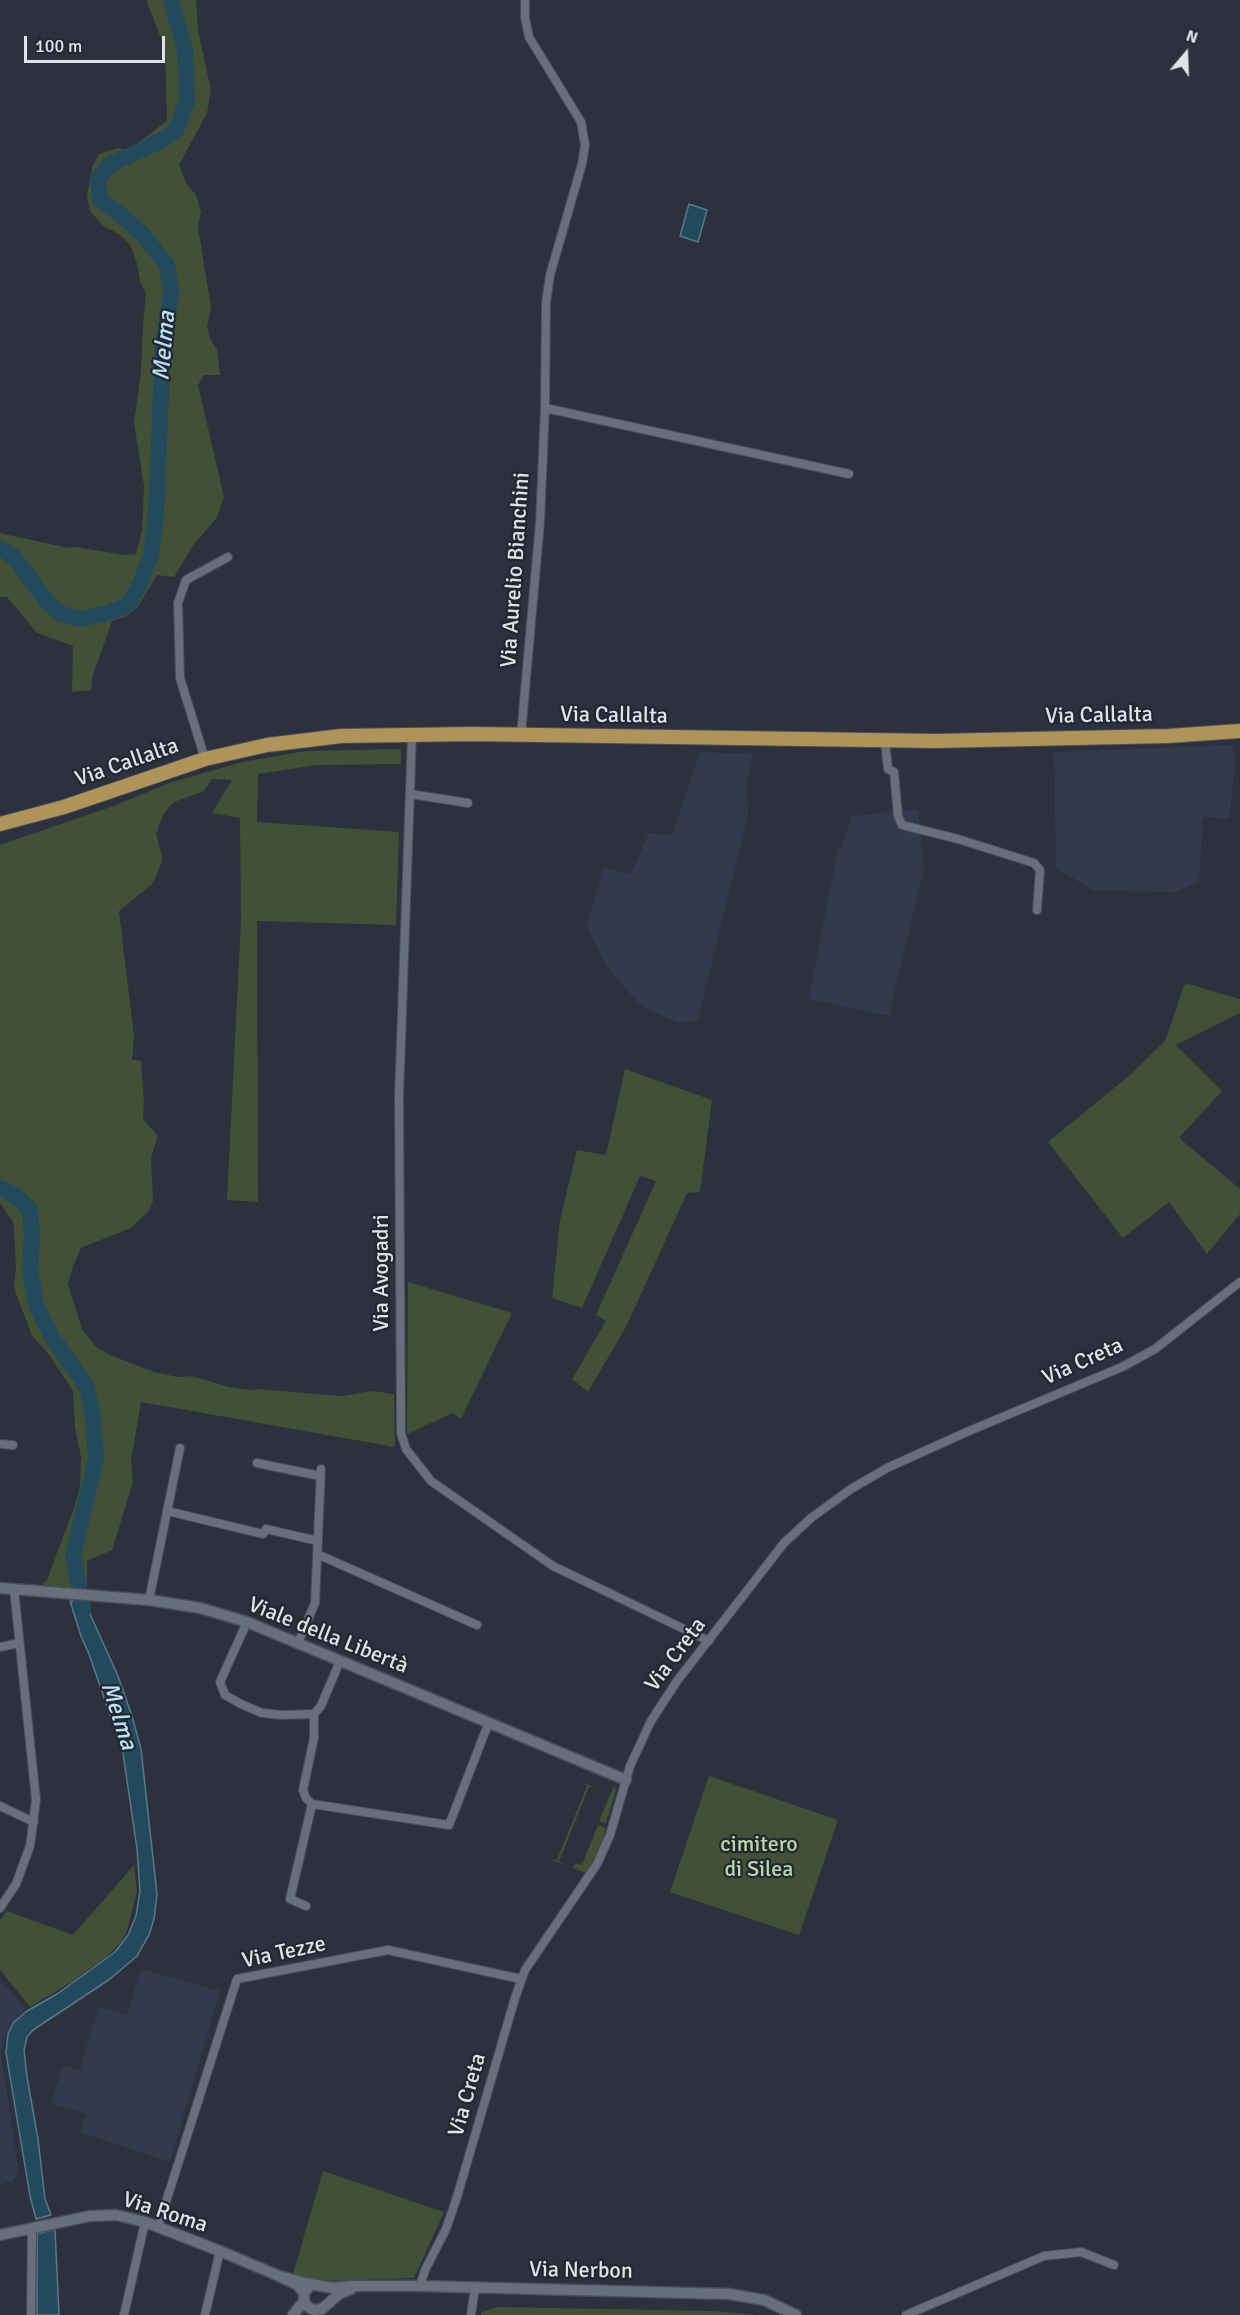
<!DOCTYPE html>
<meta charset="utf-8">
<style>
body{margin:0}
#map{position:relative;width:1240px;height:2315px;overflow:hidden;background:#2c313d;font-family:Signika,sans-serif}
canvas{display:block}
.north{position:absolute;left:1156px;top:24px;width:60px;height:60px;-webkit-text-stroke:4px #222733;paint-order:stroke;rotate:19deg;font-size:16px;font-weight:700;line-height:24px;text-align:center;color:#dee2ea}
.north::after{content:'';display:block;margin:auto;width:21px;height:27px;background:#dee2ea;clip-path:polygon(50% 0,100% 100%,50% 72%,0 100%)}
.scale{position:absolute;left:24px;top:36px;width:141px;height:27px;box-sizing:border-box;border:3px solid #dee2ea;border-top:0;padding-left:8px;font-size:18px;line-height:21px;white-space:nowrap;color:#dee2ea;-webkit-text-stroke:4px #222733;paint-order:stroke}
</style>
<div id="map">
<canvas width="1240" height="2315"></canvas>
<div class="north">N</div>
<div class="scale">100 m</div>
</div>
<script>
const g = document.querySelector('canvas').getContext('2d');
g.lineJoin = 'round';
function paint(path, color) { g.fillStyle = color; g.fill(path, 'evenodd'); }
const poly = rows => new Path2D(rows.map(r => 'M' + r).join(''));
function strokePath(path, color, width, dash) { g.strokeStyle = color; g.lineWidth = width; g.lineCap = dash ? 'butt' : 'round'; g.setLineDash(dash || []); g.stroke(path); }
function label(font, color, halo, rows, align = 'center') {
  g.font = font + ' Signika,sans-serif'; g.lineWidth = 4.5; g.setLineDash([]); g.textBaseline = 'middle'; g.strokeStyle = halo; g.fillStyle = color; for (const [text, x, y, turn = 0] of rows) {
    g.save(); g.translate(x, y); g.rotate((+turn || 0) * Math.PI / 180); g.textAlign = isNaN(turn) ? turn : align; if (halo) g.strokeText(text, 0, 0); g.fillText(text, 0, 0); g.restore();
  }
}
paint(poly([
 [1233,745,1236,759,1229,819,1203,817,1199,882,1176,892,1094,891,1056,868,1054,752],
 [700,752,753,754,747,782,748,816,698,1020,678,1023,641,1006,606,966,587,926,603,867,630,875,649,833,672,835],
 [918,809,924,867,889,1016,809,999,838,847,842,848,852,816],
 [141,1969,220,1991,170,2162,81,2132,86,2114,51,2104,63,2065,80,2070,98,2007,127,2015],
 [0,1979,26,2009,8,2027,1,2052,18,2168,14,2180,0,2185]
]), '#323a4c');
paint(poly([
 [146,0,196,0,198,30,211,90,207,113,179,165,186,183,196,195,201,212,198,227,211,308,207,327,211,340,217,350,220,375,204,375,198,385,224,497,216,519,194,544,174,577,157,575,137,608,126,617,112,621,92,678,91,690,72,692,73,646,37,633,7,597,0,597,0,533,68,548,76,547,125,555,136,554,142,530,144,486,134,423,141,371,143,324,146,293,140,282,137,263,130,245,119,234,103,226,90,211,87,197,92,167,99,154,117,148,128,150,167,121,165,48],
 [401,749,401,764,317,765,258,774,257,822,399,832,396,925,257,921,258,1202,227,1200,241,922,240,818,212,813,232,780,212,779,204,791,174,802,164,813,156,834,162,856,161,864,155,879,151,885,119,911,134,1037,132,1059,141,1061,144,1103,143,1119,158,1136,151,1157,153,1201,148,1212,131,1228,81,1248,72,1269,68,1284,82,1329,96,1347,110,1355,154,1372,177,1377,192,1376,229,1387,251,1390,258,1389,342,1396,372,1391,394,1394,395,1447,141,1402,131,1461,133,1482,112,1550,87,1561,87,1589,42,1585,47,1580,74,1508,80,1486,81,1457,75,1427,73,1391,48,1353,32,1336,14,1288,16,1268,14,1230,13,1222,0,1203,0,845,116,805,169,783,242,762,306,751],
 [1185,983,1240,999,1240,1013,1176,1045,1222,1091,1179,1138,1240,1189,1240,1214,1207,1254,1169,1202,1123,1238,1048,1142,1130,1075,1165,1041],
 [625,1069,712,1100,700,1192,687,1193,626,1327,588,1392,572,1379,606,1321,596,1315,656,1181,640,1176,582,1308,552,1298,560,1220,577,1150,606,1155],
 [408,1282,512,1313,461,1419,453,1413,407,1434],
 [709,1776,838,1820,799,1935,670,1892],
 [581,1782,596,1788,589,1787,559,1861,565,1865,550,1859,557,1860,587,1786],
 [614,1786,616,1790,606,1823,599,1821],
 [598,1825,606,1828,600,1848,586,1873,573,1868,575,1863,582,1865],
 [134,1865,137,1892,127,1931,120,1943,107,1956,73,1981,30,2007,0,1970,0,1920,7,1911,73,1935],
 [323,2171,444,2212,414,2278,318,2281,293,2274],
 [497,2307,714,2311,756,2315,481,2315,482,2312]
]), '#415037');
const water = poly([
 [689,204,707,210,698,242,680,236,689,204],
 [70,1601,89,1603,90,1614,118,1676,132,1716,141,1749,157,1894,154,1919,149,1935,137,1956,110,1979,33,2030,27,2037,24,2050,27,2077,38,2139,45,2199,51,2215,36,2219,30,2196,6,2053,8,2034,13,2023,27,2011,57,1994,115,1952,128,1935,136,1916,140,1891,137,1849,123,1753,89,1654,81,1636,70,1601],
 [55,2229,59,2315,37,2315,37,2234,55,2229]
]);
paint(water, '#234a5c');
strokePath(water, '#5b7887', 1.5);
strokePath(poly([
 [0,548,14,557,48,603,61,614,81,619,108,613,128,605,139,586,151,556,156,512,163,347,171,293,167,265,143,235,121,215,100,200,98,179,109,165,158,142,176,131,187,100,185,50,171,0],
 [0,1188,16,1196,30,1210,32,1235,30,1268,36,1305,52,1337,87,1387,93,1417,96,1458,73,1556,83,1610]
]), '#234a5c', 16);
const minor = poly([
 [545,408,849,474],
 [412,735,399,1097,401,1433,406,1449,431,1481,553,1566,709,1641],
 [521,735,540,522,545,408,546,303,550,275,582,164,585,145,581,122,529,37,525,18,525,0],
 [885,741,888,769,894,772,898,816,902,825,958,839,1034,863,1040,870,1037,910],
 [205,759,180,678,178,603,186,580,228,557],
 [410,794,468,803],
 [0,1444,13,1445],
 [257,1463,320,1476],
 [167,1511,263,1534,266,1529,318,1541],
 [317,1554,477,1625],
 [149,1600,180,1448],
 [247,1622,220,1682,225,1695,241,1704,262,1713,282,1715,314,1714,321,1706,340,1661],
 [298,1643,315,1603,321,1469],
 [0,1647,19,1643],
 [314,1714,314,1738,303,1790,306,1798,312,1804,449,1825,489,1722],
 [0,1806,34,1822],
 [306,1906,290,1899,312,1804],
 [0,1908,16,1884,30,1846,36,1800,14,1589],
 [158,2227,237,1979,388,1950,521,1979],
 [420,2286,425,2270,446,2229,457,2197,515,1998,525,1970,597,1864,610,1835,630,1766,651,1721,677,1681,784,1543,811,1518,851,1489,887,1468,969,1431,1122,1367,1155,1349,1240,1282],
 [31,2315,32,2229],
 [124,2315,145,2222],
 [205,2315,220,2251],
 [471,2315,475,2288],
 [906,2315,1044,2256,1081,2252,1114,2265]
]);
const tertiary = poly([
 [0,1588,149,1600,200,1608,247,1622,626,1780],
 [0,2235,90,2216,116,2215,145,2222,220,2251,279,2276,296,2284,304,2292],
 [279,2276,305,2283,333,2288,351,2286,420,2286,729,2294,764,2300,796,2315],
 [309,2287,304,2292,304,2301,308,2307,314,2310,322,2309,339,2294,351,2289],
 [293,2315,304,2301]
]);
const primary = poly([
 [0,824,64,807,205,759,267,745,341,736,472,734,936,741,1168,736,1240,731]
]);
strokePath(minor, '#494d57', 10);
strokePath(tertiary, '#494d57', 13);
strokePath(primary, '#494d57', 16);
strokePath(minor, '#686e7c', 8);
strokePath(tertiary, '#686e7c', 10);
strokePath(primary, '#ae945a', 14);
label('22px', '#dee2ea', '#222733', [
 ["Via Aurelio Bianchini",516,570,-86],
 ["Via Callalta",614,716,1],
 ["Via Callalta",1099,716,-1],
 ["Via Callalta",127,763,-19],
 ["Via Avogadri",382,1273,-90],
 ["Via Creta",1083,1362,-24],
 ["Viale della Libertà",328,1636,22],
 ["Via Creta",676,1655,-53],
 ["Via Tezze",284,1953,-12],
 ["Via Creta",468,2095,-74],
 ["Via Roma",165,2213,18],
 ["Via Nerbon",581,2271,1]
]);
label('22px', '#b9dba3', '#222733', [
 ["cimitero",759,1845],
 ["di Silea",759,1870]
]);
label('italic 24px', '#bae2f6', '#222733', [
 ["Melma",165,346,-85],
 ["Melma",118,1716,72]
]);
</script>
